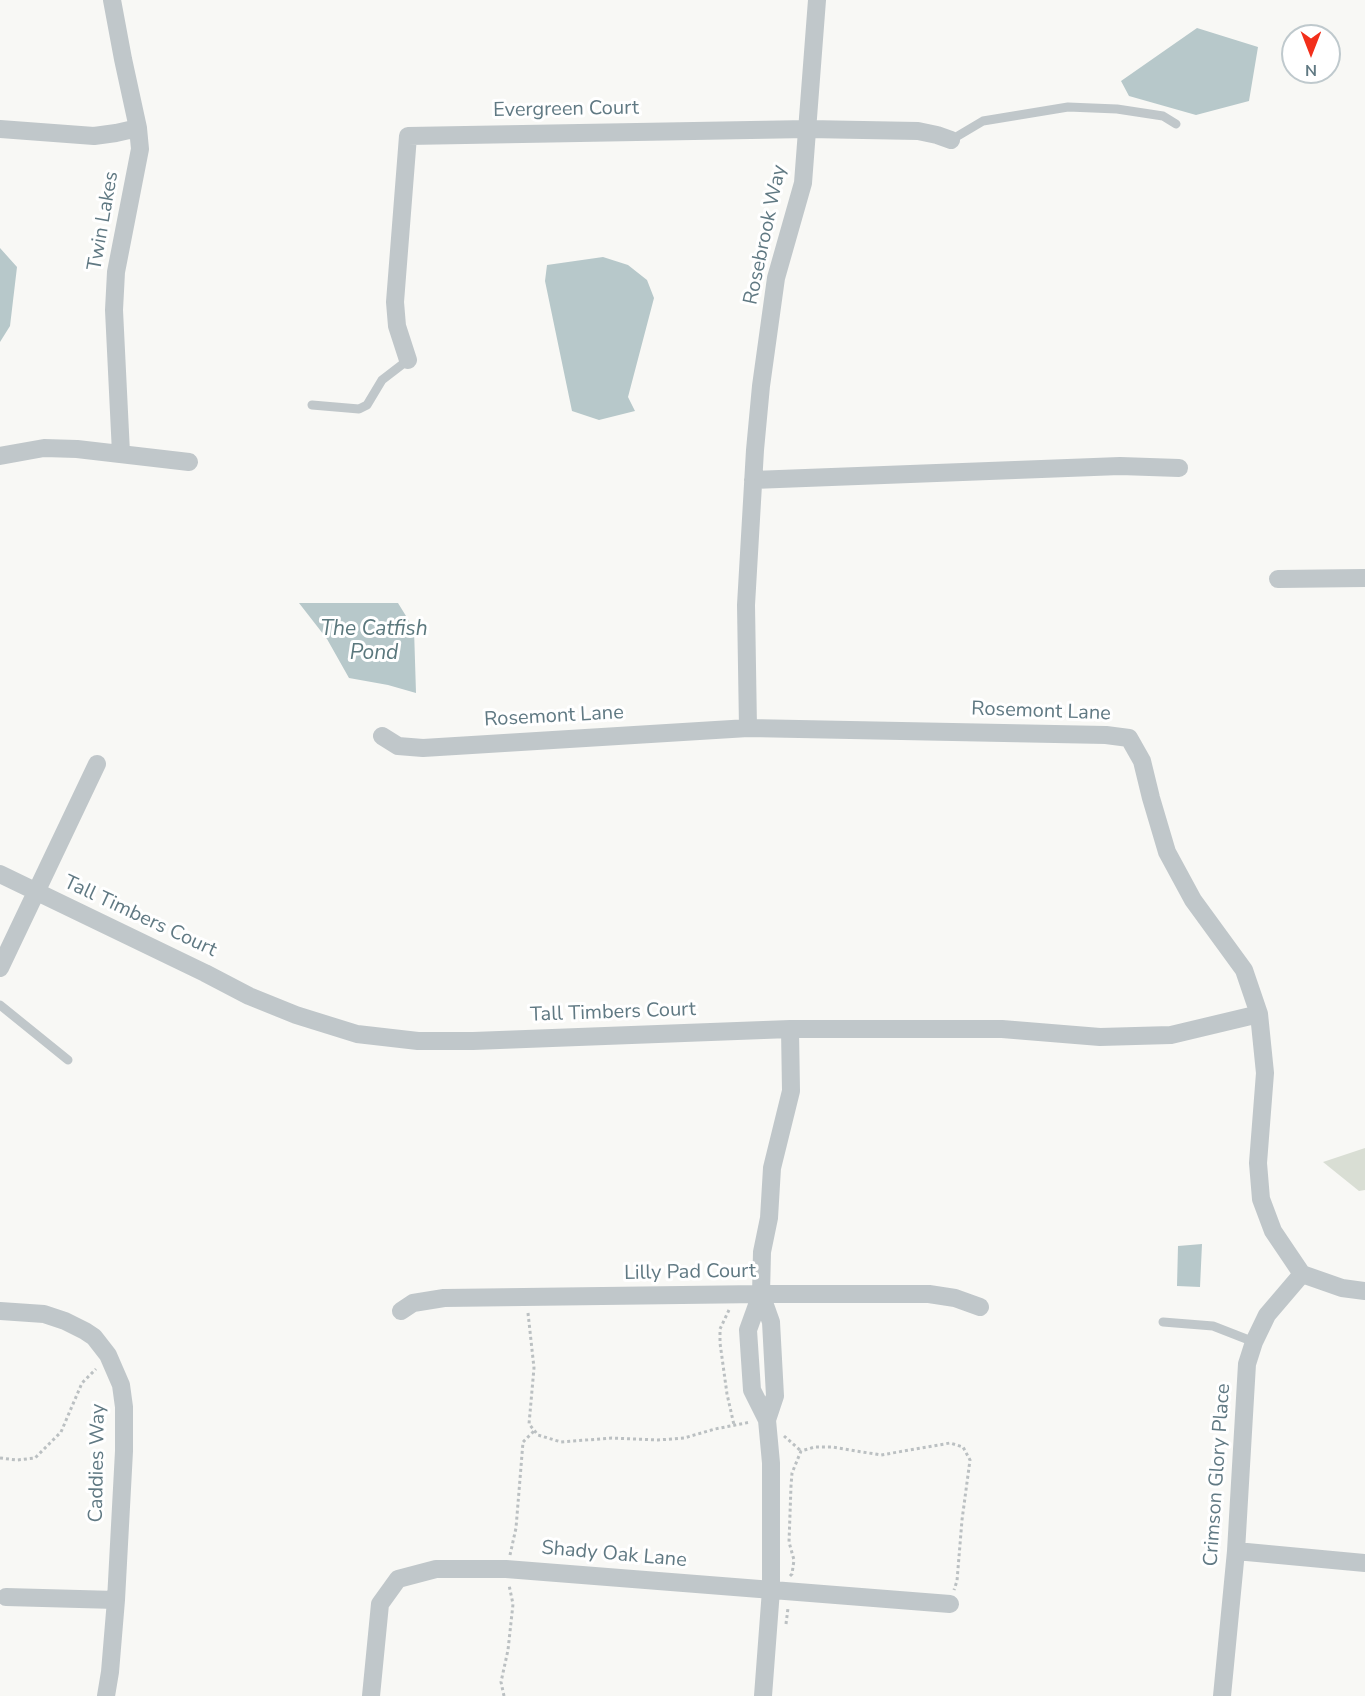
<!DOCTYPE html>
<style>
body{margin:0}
#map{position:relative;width:1365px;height:1696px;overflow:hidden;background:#f8f8f5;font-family:"Nunito Sans",sans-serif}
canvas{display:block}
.north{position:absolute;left:1281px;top:24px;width:60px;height:60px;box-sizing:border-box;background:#fff;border:2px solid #bfc9cd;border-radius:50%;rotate:180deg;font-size:16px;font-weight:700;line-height:24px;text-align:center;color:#607983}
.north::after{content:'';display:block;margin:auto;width:21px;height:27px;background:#f22f1b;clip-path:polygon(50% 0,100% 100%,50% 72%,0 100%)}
</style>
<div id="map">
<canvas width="1365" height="1696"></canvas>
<div class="north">N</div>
</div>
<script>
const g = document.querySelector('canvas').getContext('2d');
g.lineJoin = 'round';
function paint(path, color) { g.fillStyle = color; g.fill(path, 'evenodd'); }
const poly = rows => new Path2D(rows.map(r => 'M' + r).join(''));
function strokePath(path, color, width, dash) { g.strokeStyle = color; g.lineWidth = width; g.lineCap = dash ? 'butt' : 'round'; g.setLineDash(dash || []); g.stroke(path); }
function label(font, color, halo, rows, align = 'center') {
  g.font = font + ' "Nunito Sans",sans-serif'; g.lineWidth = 6; g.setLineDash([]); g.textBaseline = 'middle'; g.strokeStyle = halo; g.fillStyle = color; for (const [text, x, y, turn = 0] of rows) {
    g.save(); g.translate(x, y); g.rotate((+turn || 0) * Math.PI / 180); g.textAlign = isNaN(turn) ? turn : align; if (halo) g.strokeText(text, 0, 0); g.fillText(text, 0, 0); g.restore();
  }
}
paint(poly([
 [1365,1148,1365,1190,1359,1191,1323,1162]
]), '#d9ded4');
paint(poly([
 [1197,28,1258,47,1249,101,1196,115,1129,96,1121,81],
 [0,248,17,267,10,326,0,342],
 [603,257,628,265,647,280,654,298,628,397,635,411,599,420,572,411,545,281,547,265],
 [299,603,398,603,414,629,416,693,388,685,349,678,327,639],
 [1202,1244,1200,1287,1177,1286,1178,1246]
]), '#b7c8ca');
strokePath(poly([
 [729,1310,720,1329,720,1343,727,1394,734,1425],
 [528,1313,534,1368,529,1424,538,1435,561,1442,612,1438,658,1440,684,1438,715,1429,751,1422],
 [784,1436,801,1451],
 [0,1458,17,1460,35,1458,61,1432,82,1383,96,1369],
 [510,1555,516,1528,523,1442,534,1431],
 [790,1576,792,1574,794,1560,789,1542,791,1486,792,1473,801,1451,815,1447,832,1447,881,1455,950,1443,963,1447,970,1460,962,1520,957,1581,954,1590],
 [786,1624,788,1608],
 [504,1696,501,1682,508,1650,513,1604,509,1585]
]), '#bbc0c2', 3, [3, 3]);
strokePath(poly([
 [951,140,983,121,1068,107,1117,109,1163,116,1176,124],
 [312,405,359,409,367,405,382,380,408,360],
 [0,1005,68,1060],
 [1163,1322,1213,1326,1254,1342]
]), '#c0c7ca', 9);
strokePath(poly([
 [112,0,123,59,138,128,140,149,116,272,114,310,121,453],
 [0,129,94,136,116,133,138,128],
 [408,360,397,326,395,302,408,136,808,129,918,131,937,135,951,140],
 [0,456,44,448,77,449,189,462],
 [753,480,1120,466,1179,468],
 [1278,579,1365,578],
 [748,728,746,605,755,450,761,386,776,278,803,183,817,0],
 [382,736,398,746,423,748,748,728,1106,735,1129,738,1142,761,1151,798,1167,852,1193,900,1244,970,1259,1014,1265,1073,1258,1163,1261,1199,1273,1231,1302,1274,1342,1288,1365,1291],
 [0,874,205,973,249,996,296,1015,357,1034,418,1041,473,1041,790,1029,1002,1029,1100,1037,1171,1035,1259,1014],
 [0,968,97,764],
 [761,1294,771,1322,775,1396,767,1420],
 [0,1311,44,1314,65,1321,85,1331,94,1337,108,1355,121,1385,124,1407,124,1451,116,1600,110,1672,106,1696],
 [401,1311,413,1303,444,1298,761,1294,929,1294,955,1298,980,1307],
 [1236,1551,1365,1563],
 [6,1597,116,1600],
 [371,1696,380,1604,398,1579,436,1569,506,1569,950,1604],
 [763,1696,771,1590,771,1463,767,1420,752,1390,748,1330,761,1294,762,1252,769,1218,772,1168,791,1091,790,1029],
 [1222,1696,1236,1551,1247,1364,1254,1342,1267,1315,1302,1274]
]), '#c0c7ca', 18);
label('20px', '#607983', '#fff', [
 ["Evergreen Court",566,110,-1],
 ["Twin Lakes",104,221,-80],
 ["Rosebrook Way",766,235,-78],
 ["Rosemont Lane",1041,712,2],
 ["Rosemont Lane",554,717,-3],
 ["Tall Timbers Court",140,917,25],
 ["Tall Timbers Court",613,1013,-2],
 ["Lilly Pad Court",690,1273,-1],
 ["Caddies Way",98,1463,-89],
 ["Crimson Glory Place",1218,1475,-86],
 ["Shady Oak Lane",614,1555,5]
]);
label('italic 21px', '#5b787d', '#fff', [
 ["The Catfish",374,630],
 ["Pond",374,654]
]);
</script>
